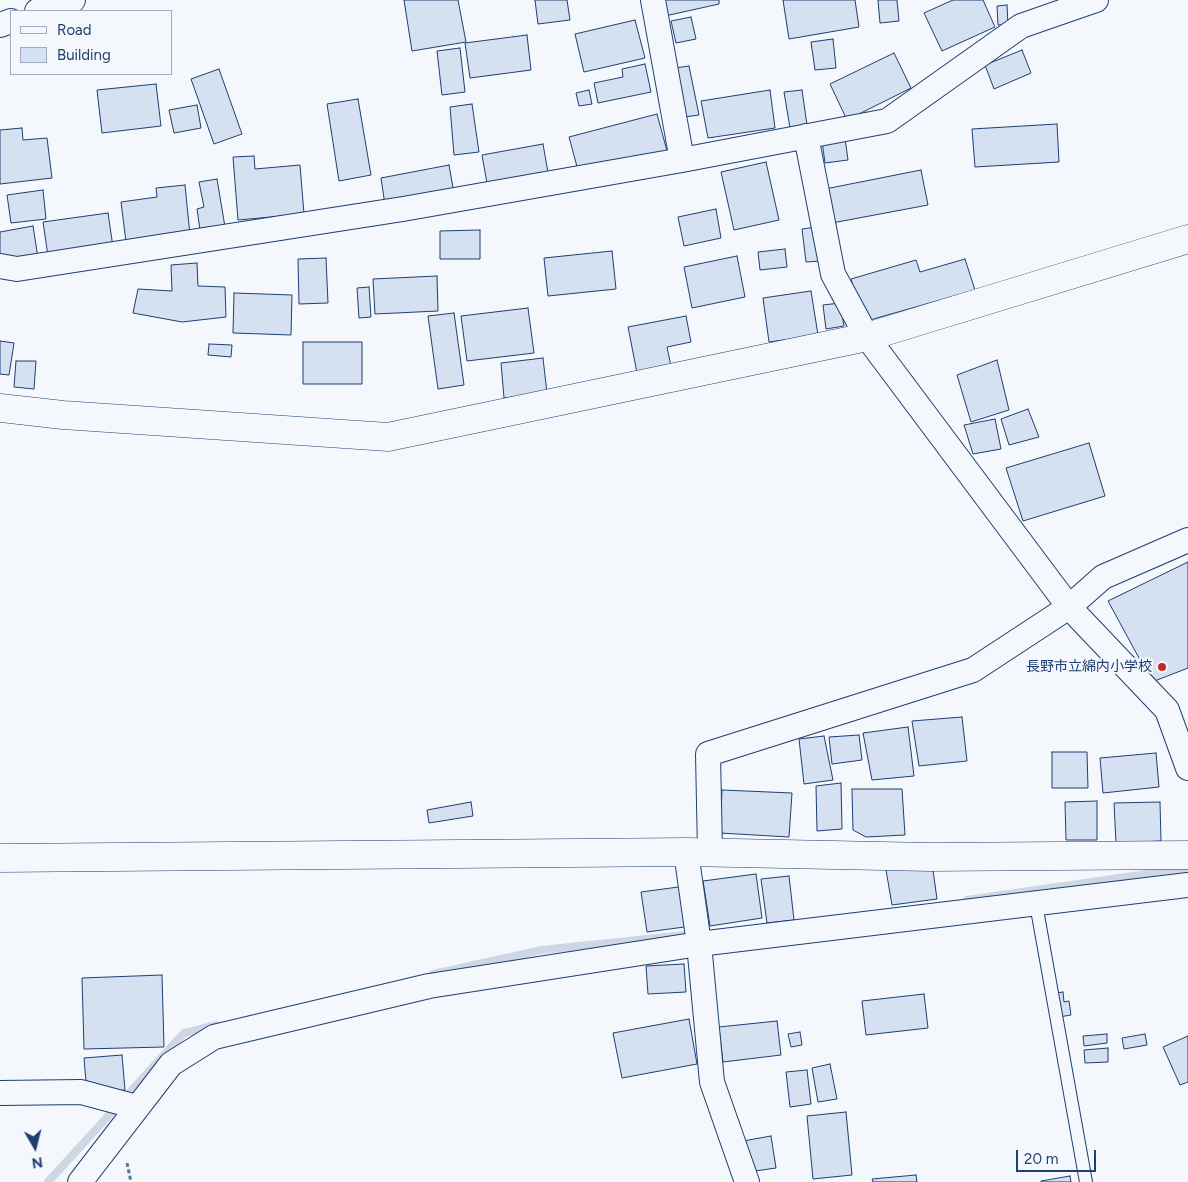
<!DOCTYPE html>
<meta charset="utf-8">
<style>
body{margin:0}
#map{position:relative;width:1188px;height:1182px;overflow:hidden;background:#f4f7fb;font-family:Figtree,sans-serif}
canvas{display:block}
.legend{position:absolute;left:10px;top:10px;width:162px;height:65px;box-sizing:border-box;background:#f4f7fb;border:1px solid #9eadc5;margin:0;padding:6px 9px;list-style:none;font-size:15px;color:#1d3f73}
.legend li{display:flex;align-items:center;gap:10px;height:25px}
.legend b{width:25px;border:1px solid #9eadc5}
.north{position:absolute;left:10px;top:1122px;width:50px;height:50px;-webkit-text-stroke:4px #f4f7fb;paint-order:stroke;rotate:172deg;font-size:14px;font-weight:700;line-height:20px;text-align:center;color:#1d3f73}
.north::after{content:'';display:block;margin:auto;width:18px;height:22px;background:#1d3f73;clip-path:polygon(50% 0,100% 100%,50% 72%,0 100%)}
.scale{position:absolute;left:1016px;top:1150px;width:80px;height:22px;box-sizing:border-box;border:2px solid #1d3f73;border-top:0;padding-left:6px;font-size:15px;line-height:18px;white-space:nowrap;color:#1d3f73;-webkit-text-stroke:4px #f4f7fb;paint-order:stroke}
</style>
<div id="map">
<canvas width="1188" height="1182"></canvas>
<ul class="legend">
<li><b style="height:6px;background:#f4f7fb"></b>Road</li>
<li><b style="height:14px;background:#d5e0f0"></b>Building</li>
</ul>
<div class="north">N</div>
<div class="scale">20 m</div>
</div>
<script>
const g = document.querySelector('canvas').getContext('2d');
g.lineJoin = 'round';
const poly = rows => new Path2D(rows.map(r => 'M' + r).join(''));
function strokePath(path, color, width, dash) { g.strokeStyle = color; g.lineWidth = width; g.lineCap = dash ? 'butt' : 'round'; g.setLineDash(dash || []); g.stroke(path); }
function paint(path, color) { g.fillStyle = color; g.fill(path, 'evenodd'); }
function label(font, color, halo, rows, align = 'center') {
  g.font = font + ' Figtree,"Noto Sans JP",sans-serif'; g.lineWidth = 4; g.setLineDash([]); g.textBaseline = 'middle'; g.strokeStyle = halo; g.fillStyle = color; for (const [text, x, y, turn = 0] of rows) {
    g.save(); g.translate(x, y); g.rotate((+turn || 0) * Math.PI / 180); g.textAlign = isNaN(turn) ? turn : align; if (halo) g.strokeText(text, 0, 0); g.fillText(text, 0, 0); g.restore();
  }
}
strokePath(poly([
 [967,900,1188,868],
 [433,974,542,950,685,935],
 [48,1182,184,1033,217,1025]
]), '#cfd7e4', 8);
const building = poly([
 [404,0,458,0,466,42,412,51,404,0],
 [535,0,567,0,570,20,538,24,535,0],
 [661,0,719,0,719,4,665,16,661,0],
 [783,0,855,0,859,27,789,39,783,0],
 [878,0,897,0,899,21,880,23,878,0],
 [953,0,983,0,995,27,942,51,924,13,953,0],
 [1007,5,1008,25,998,25,997,6,1007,5],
 [691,17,696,39,676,43,671,21,691,17],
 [635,20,645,58,584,72,575,34,635,20],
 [527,35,531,70,470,78,465,43,527,35],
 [833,39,836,68,815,70,811,42,833,39],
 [460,48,465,92,442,95,437,51,460,48],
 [1022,50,1031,73,994,89,985,65,1022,50],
 [894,53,911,88,847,120,830,84,894,53],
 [645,64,651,92,598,103,594,83,623,77,622,69,645,64],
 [689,66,699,115,684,117,675,68,689,66],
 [219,69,242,134,214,144,191,79,219,69],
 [156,84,161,126,102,133,97,90,156,84],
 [589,90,592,104,579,106,576,93,589,90],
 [770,90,775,128,708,138,701,101,770,90],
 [802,90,807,125,790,128,784,92,802,90],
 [358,99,371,175,339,181,327,104,358,99],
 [472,104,479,152,454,155,450,107,472,104],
 [197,105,201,128,174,133,169,110,197,105],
 [657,114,667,151,579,174,569,137,657,114],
 [1057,124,1059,162,975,167,972,129,1057,124],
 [22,128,23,140,47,138,52,178,0,184,0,130,22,128],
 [845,138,848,160,825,163,822,141,845,138],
 [543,144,549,178,488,189,482,155,543,144],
 [254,156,255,169,300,165,304,214,238,220,233,157,254,156],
 [766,162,779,220,734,230,721,172,766,162],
 [449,165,454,193,385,205,381,178,449,165],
 [921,170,928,205,832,223,825,189,921,170],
 [217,179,225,227,200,230,197,209,204,207,199,182,217,179],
 [185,185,190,235,126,242,121,202,157,197,156,188,185,185],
 [43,190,46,219,11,223,7,195,43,190],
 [716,209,721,238,684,246,678,217,716,209],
 [108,213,113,247,48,256,43,222,108,213],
 [33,226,38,258,0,263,0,232,33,226],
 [817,227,821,261,806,262,802,229,817,227],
 [480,230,480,259,440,259,440,231,480,230],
 [785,249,787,267,760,270,758,252,785,249],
 [612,251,616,289,548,296,544,258,612,251],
 [737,256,745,297,692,308,684,267,737,256],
 [326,258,328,303,299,304,298,259,326,258],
 [965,259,975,290,863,322,851,279,916,260,920,272,965,259],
 [197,263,198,286,225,287,226,317,182,322,133,313,138,289,172,291,171,265,197,263],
 [437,276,438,311,375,314,373,279,437,276],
 [369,287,371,317,359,318,357,288,369,287],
 [811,291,818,335,769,342,763,298,811,291],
 [234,293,292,295,291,335,233,333,234,293],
 [840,303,844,326,826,329,823,305,840,303],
 [528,308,534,353,467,361,461,316,528,308],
 [454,313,464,385,438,389,428,316,454,313],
 [686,316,691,342,667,347,672,371,638,378,628,327,686,316],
 [0,341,14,343,9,375,0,374,0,341],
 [303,342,362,342,362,384,303,384,303,342],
 [209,344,232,345,231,357,208,355,209,344],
 [543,358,547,393,504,398,501,363,543,358],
 [997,360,1009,410,971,422,957,375,997,360],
 [16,361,36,361,34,389,14,387,16,361],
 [1028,409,1039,437,1009,445,1001,419,1028,409],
 [995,419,1001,449,973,454,964,425,995,419],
 [1089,443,1105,496,1023,521,1006,468,1089,443],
 [1188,562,1188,668,1152,682,1108,601,1188,562],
 [962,717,967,761,919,766,912,721,962,717],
 [908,727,914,776,872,780,863,733,908,727],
 [859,735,862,760,832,764,829,737,859,735],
 [824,736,833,780,804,784,799,739,824,736],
 [1052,752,1087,752,1088,788,1052,788,1052,752],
 [1156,753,1159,787,1103,793,1100,758,1156,753],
 [841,783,842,829,817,831,816,786,841,783],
 [852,789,902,789,905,835,866,837,853,830,852,789],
 [722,790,792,793,789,837,720,833,722,790],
 [1097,801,1097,840,1066,840,1065,802,1097,801],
 [471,802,473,816,429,823,427,810,471,802],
 [1160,802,1161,841,1116,843,1114,803,1160,802],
 [932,863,937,899,892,905,886,870,932,863],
 [756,874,762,918,710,926,703,881,756,874],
 [789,876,794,920,767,923,761,879,789,876],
 [686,886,692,926,647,932,641,892,686,886],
 [684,964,686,992,648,994,646,966,684,964],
 [162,975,164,1047,84,1049,82,978,162,975],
 [1063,992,1064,1002,1069,1001,1071,1015,1059,1017,1056,993,1063,992],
 [924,994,928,1028,866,1035,862,1001,924,994],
 [689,1019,697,1064,622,1078,613,1033,689,1019],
 [777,1021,781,1055,723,1062,719,1027,777,1021],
 [800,1032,802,1045,791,1047,788,1034,800,1032],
 [1107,1034,1107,1043,1084,1046,1083,1036,1107,1034],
 [1145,1034,1147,1045,1124,1049,1122,1038,1145,1034],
 [1188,1036,1188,1082,1180,1085,1163,1047,1188,1036],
 [1108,1048,1108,1062,1085,1063,1084,1050,1108,1048],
 [122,1055,125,1090,87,1094,84,1058,122,1055],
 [830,1064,837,1099,818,1102,812,1068,830,1064],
 [807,1070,811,1104,790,1107,786,1072,807,1070],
 [846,1112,852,1175,813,1179,807,1116,846,1112],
 [771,1136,776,1168,748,1172,743,1141,771,1136],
 [916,1175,917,1182,873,1182,872,1179,916,1175],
 [1070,1176,1071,1182,1041,1182,1041,1181,1070,1176]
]);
paint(building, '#d5e0f0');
strokePath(building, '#1d3f73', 1);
const service = poly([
 [1036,904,1086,1182]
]);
const minor = poly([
 [653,0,682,160],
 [37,11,73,0],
 [0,25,11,21],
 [806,136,833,274,867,337,1069,607,1167,710,1188,768],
 [0,266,17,269,403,209,682,160,887,121,1021,26,1096,0],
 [686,852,699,944,712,1082,747,1182],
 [710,852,708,754,973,670,1069,607,1103,577,1188,540],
 [0,1093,81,1092,137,1107],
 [80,1182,171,1064,214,1037,429,986,699,944,1188,885]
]);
const tertiary = poly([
 [0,408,63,415,388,437,867,337,1188,239],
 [0,858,686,852,931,857,1188,855]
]);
strokePath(service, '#1d3f73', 14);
strokePath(minor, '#1d3f73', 26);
strokePath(tertiary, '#1d3f73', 29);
strokePath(poly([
 [127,1163,131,1182]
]), '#5e769c', 3, [4, 2.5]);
strokePath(service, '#f4f7fb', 12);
strokePath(minor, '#f4f7fb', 24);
strokePath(tertiary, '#f4f7fb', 28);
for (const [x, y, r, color] of [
 [1162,667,5,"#c62828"]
]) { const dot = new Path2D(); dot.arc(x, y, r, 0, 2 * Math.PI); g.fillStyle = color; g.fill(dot); strokePath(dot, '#f4f7fb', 2); }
label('14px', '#1d3f73', '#f4f7fb', [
 ["長野市立綿内小学校",1152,667]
], 'right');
</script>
